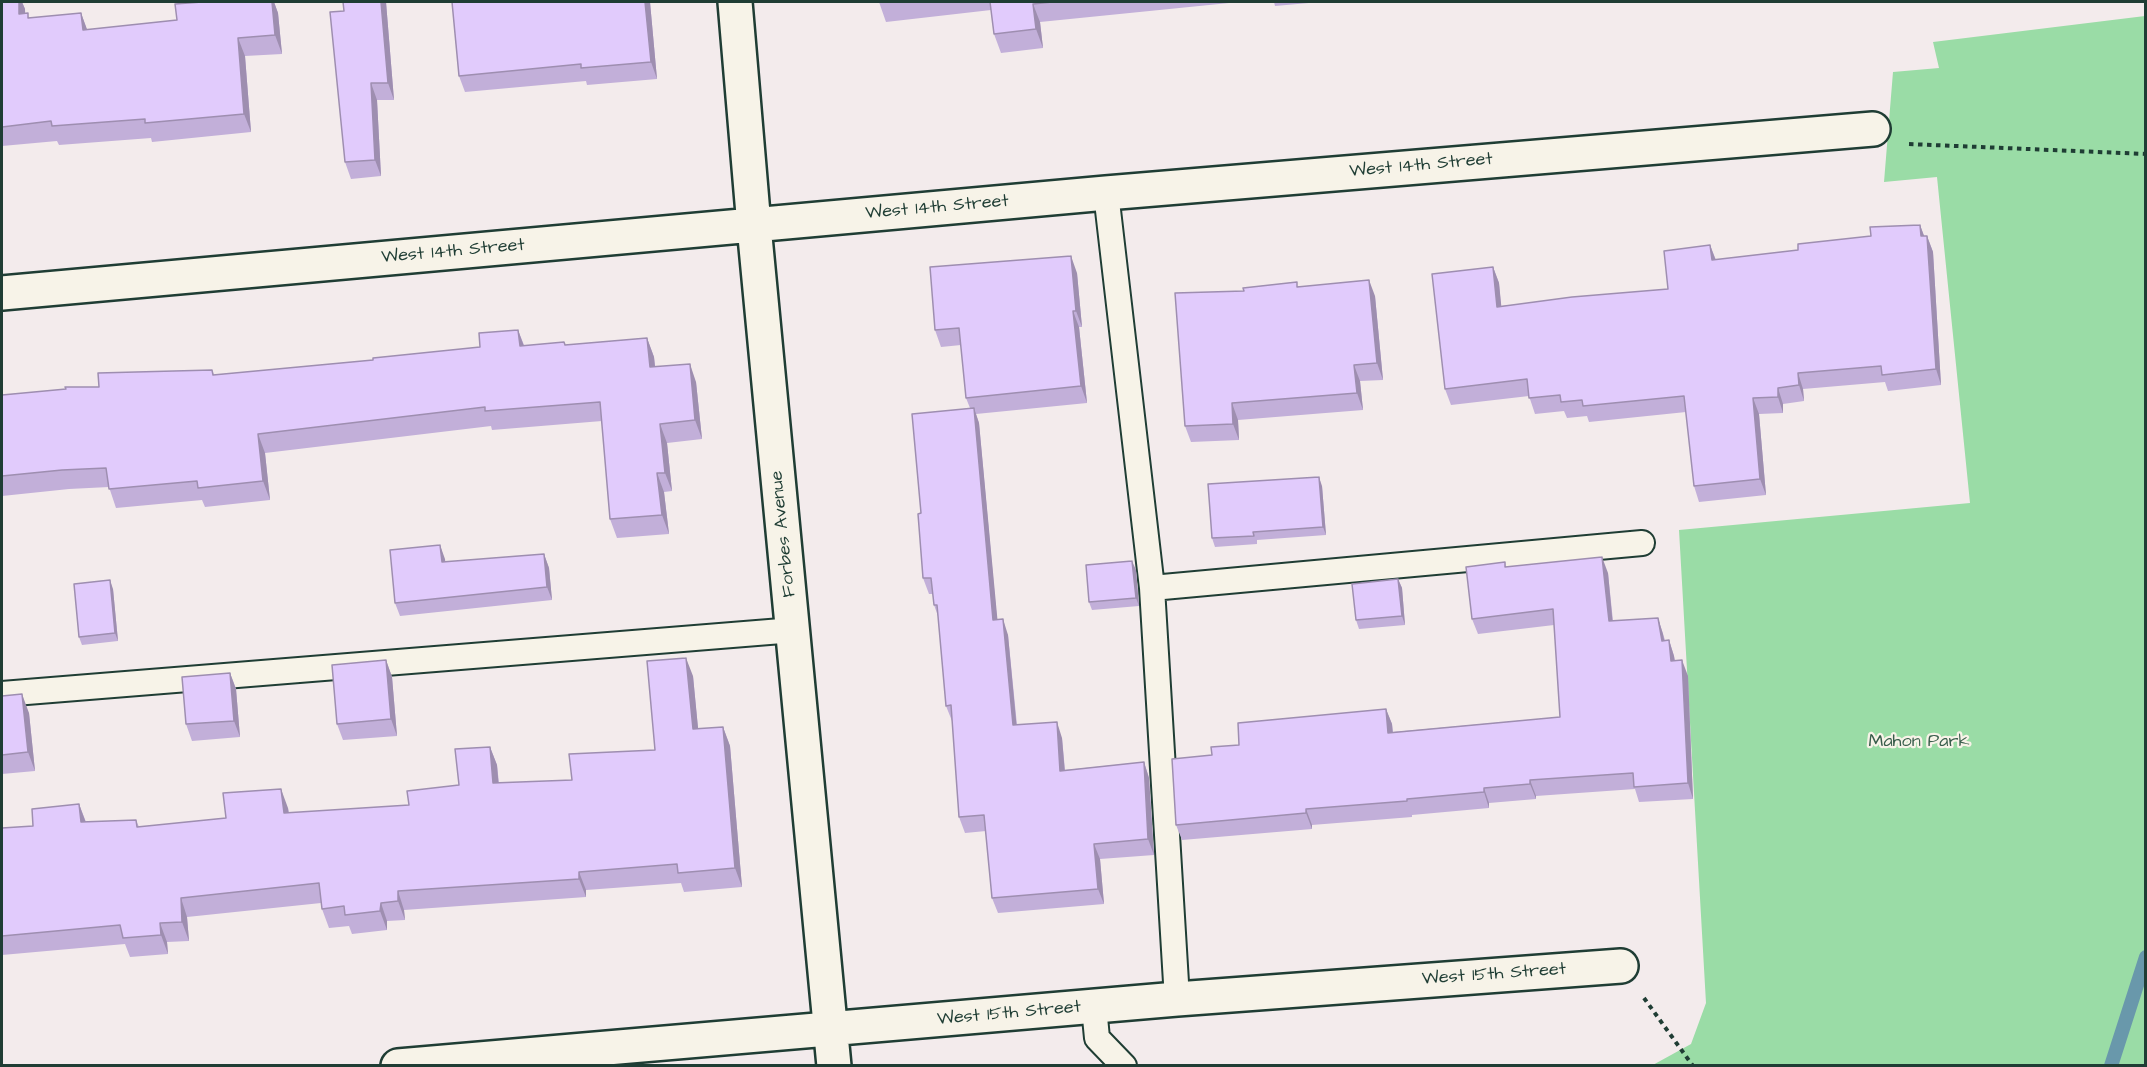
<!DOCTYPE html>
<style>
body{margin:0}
#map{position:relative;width:2147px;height:1067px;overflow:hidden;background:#f3ebec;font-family:"Architects Daughter",sans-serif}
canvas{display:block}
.frame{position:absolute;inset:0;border:3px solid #1f3d34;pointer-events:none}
</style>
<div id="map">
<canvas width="2147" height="1067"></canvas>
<div class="frame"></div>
</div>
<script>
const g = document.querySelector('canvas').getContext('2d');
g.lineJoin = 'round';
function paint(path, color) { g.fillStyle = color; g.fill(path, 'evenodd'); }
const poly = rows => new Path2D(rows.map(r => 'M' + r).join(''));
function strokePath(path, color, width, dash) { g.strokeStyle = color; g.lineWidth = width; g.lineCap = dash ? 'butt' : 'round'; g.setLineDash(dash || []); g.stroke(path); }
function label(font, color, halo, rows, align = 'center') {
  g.font = font + ' "Architects Daughter",sans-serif'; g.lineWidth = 4.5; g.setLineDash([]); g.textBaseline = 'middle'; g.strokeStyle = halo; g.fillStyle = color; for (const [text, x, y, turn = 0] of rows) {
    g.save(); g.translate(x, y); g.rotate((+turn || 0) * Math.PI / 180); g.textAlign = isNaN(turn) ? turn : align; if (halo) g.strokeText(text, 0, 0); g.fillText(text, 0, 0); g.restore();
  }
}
paint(poly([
 [2145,16,2145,1065,1651,1066,1691,1044,1706,1003,1679,530,1970,503,1937,177,1884,182,1893,72,1939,68,1933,42]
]), '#9adca6');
strokePath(poly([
 [2111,1066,2146,957]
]), '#6998ab', 14);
const lane = poly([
 [1106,193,1152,588,1177,999],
 [1152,588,1642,543],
 [2,694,794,630],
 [1094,1007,1097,1038,1124,1066]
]);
const street = poly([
 [735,2,754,226,834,1066],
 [2,293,1106,193,1873,129],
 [398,1066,1177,999,1621,966]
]);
strokePath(lane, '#1f3d34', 28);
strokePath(street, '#1f3d34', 38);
strokePath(poly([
 [1909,144,2146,154],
 [1644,998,1693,1066]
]), '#1f3d34', 4, [4.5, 4.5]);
strokePath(lane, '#f7f3e8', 24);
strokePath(street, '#f7f3e8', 33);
paint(poly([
 [2,2,22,2,25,9,25,13,30,18,81,13,87,30,177,20,202,2,274,2,278,13,282,54,245,56,251,132,152,142,151,138,59,145,57,141,2,146],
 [343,2,386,2,394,100,377,100,381,176,351,179,345,162,344,11],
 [452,2,650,2,657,79,587,85,586,81,465,92,459,76],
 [879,2,1239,2,1040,22,1043,48,1001,53,994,34,991,10,886,22],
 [1274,2,1320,2,1275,6],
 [1920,225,1924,236,1927,236,1933,252,1941,385,1888,391,1885,382,1803,389,1804,401,1783,404,1783,413,1759,414,1766,495,1699,502,1694,486,1686,412,1589,422,1587,416,1567,418,1564,411,1535,414,1529,396,1451,405,1445,389,1493,267,1499,283,1501,306,1668,289,1710,245,1716,260,1798,250,1871,236],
 [1077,273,1082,327,1079,327,1087,403,976,414,979,423,997,620,1008,635,1017,725,1062,738,1065,770,1144,762,1149,778,1154,855,1100,859,1104,904,998,913,992,898,986,831,965,833,959,817,952,721,946,706,938,616,934,605,933,594,929,594,923,578,921,513,970,408,966,398,961,345,941,347,935,330],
 [1298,286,1375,296,1383,380,1360,381,1363,410,1238,420,1239,440,1191,442,1185,426,1244,291],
 [518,330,524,345,566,345,647,338,654,357,655,366,696,382,702,439,667,443,672,491,664,492,669,534,617,538,610,519,602,421,492,430,491,426,265,453,270,500,205,507,202,500,116,508,109,487,69,489,2,496,2,395,99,387,212,370,214,375,373,360,480,347],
 [1322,486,1326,535,1257,540,1257,544,1215,547,1212,538],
 [440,545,445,562,544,554,549,568,552,600,400,616,395,603],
 [1505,562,1506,567,1608,573,1613,621,1658,618,1663,634,1665,640,1669,640,1674,656,1675,661,1688,676,1693,799,1639,802,1635,789,1536,796,1536,799,1489,803,1489,808,1412,815,1412,817,1312,825,1312,829,1182,840,1176,825,1212,755,1239,745,1386,709,1392,724,1393,732,1560,717,1554,625,1478,634,1472,619],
 [1136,570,1139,606,1092,610,1089,602],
 [1398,579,1402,588,1405,625,1359,629,1356,620],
 [113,589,118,641,82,645,79,637],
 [386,660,392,677,397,736,343,740,337,724],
 [230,673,236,689,240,737,192,741,186,724],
 [693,676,698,729,723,727,730,746,742,887,684,892,681,883,586,890,586,897,404,910,405,920,387,921,387,930,352,934,349,926,329,928,322,909,321,903,187,917,189,941,167,942,168,954,130,957,125,944,2,955,2,828,33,826,79,804,86,822,136,820,139,827,226,818,288,808,289,813,409,805,459,785,490,747,497,765,499,783,572,780,655,750],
 [2,696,29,713,35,771,2,774]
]), '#c2afd9');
paint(poly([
 [19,2,22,2,25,9,26,33,19,14],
 [272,2,274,2,278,13,282,54,275,35],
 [381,2,386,2,394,100,388,83],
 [645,2,650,2,657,79,651,62],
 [1033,4,1040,22,1043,48,1036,29],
 [81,13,88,32,83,30],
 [238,38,245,56,251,132,244,114],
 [371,83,377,100,381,176,375,160],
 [1920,225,1926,241,1921,236],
 [1927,236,1933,252,1941,385,1936,369],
 [1710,245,1716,261,1712,260],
 [1071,256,1077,273,1082,327,1076,311],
 [1493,267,1499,283,1503,323,1497,307],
 [1369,280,1375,296,1383,380,1377,363],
 [1073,311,1079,327,1087,403,1081,386],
 [518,330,525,349,520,346],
 [647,338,654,357,657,386,650,367],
 [690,364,696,382,702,439,695,420],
 [1354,365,1360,381,1363,410,1357,393],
 [1798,373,1803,389,1804,401,1799,385],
 [1778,388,1783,404,1783,413,1778,397],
 [1753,398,1759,414,1766,495,1760,479],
 [1232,403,1238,420,1239,440,1233,424],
 [974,408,979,423,999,636,993,620],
 [660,424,667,443,672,491,665,473],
 [258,434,265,453,270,500,263,481],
 [657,473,664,492,669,534,662,515],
 [1319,477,1322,486,1326,535,1323,527],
 [440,545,445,559,447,576,442,562],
 [544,554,549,568,552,600,547,587],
 [1602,557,1608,573,1614,637,1609,621],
 [1132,561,1136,570,1139,606,1136,598],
 [1398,579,1402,588,1405,625,1402,616],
 [110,580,113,589,118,641,115,633],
 [1658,618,1663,634,1667,656,1662,641],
 [1003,619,1008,635,1018,741,1013,725],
 [1669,640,1674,656,1677,676,1671,661],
 [686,658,693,676,700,748,693,729],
 [386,660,392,677,397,736,391,719],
 [1682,660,1688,676,1693,799,1688,783],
 [230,673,236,689,240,737,234,721],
 [22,694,29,713,35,771,28,752],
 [1386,709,1392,724,1394,748,1388,733],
 [1057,722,1062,738,1066,786,1060,771],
 [723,727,730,746,742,887,735,868],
 [490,747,497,765,500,802,493,783],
 [1144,762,1149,778,1154,855,1148,839],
 [1530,780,1536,796,1536,799,1530,784],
 [1484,788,1489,803,1489,808,1484,792],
 [281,789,288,808,291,832,284,813],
 [79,804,86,823,81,822],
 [1306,809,1312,825,1312,829,1306,813],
 [1094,844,1100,859,1104,904,1098,889],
 [579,872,586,890,586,897,579,879],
 [398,891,404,910,405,920,398,901],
 [181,898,187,917,189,941,182,922],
 [381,903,387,921,387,930,380,911],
 [160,923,167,942,168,954,161,935]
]), '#9e8eb0');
const building = poly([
 [2,2,19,2,19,14,28,13,28,18,81,13,83,30,177,20,175,4,202,2,272,2,275,35,238,38,244,114,145,123,145,119,52,126,51,121,2,127,2,2],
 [343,2,381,2,388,83,371,83,375,160,345,162,330,12,344,11,343,2],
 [452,2,645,2,651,62,581,68,581,64,459,76,452,2],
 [990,2,1052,2,1033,4,1036,29,994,34,990,2],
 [1920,225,1921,236,1927,236,1936,369,1882,375,1881,366,1798,373,1799,385,1778,388,1778,397,1753,398,1760,479,1694,486,1684,396,1583,406,1582,400,1561,402,1560,395,1529,398,1527,379,1445,389,1432,274,1493,267,1497,307,1572,297,1668,289,1664,251,1710,245,1712,260,1798,250,1798,244,1871,236,1870,227,1920,225],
 [1071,256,1076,311,1073,311,1081,386,966,398,959,328,935,330,930,267,1071,256],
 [1369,280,1377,363,1354,365,1357,393,1232,403,1233,424,1185,426,1175,293,1244,291,1243,288,1297,282,1297,287,1369,280],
 [518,330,520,346,564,342,565,345,647,338,650,367,690,364,695,420,660,424,665,473,657,473,662,515,610,519,600,402,485,411,485,407,258,434,263,481,198,488,197,481,109,489,106,468,62,470,2,476,2,395,66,389,65,387,99,387,98,373,212,370,213,375,373,360,373,358,480,347,479,333,518,330],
 [974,408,993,620,1003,619,1013,725,1057,722,1060,771,1144,762,1148,839,1094,844,1098,889,992,898,984,815,959,817,951,705,946,706,937,605,934,605,931,578,923,578,918,514,921,513,912,414,974,408],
 [1319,477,1323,527,1253,532,1254,536,1212,538,1208,484,1319,477],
 [440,545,442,562,544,554,547,587,395,603,390,550,440,545],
 [1602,557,1609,621,1658,618,1662,641,1669,640,1671,661,1682,660,1688,783,1634,787,1633,773,1530,780,1530,784,1484,788,1484,792,1407,799,1407,801,1306,809,1306,813,1176,825,1172,759,1212,755,1211,747,1239,745,1238,723,1386,709,1388,733,1560,717,1553,609,1472,619,1466,567,1505,562,1505,567,1602,557],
 [1132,561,1136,598,1089,602,1086,565,1132,561],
 [1398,579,1402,616,1356,620,1352,584,1398,579],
 [110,580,115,633,79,637,74,584,110,580],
 [686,658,693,729,723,727,735,868,678,873,677,864,579,872,579,879,398,891,398,901,381,903,380,911,345,915,344,906,322,909,319,883,181,898,182,922,160,923,161,935,123,938,120,925,2,936,2,828,33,826,32,809,79,804,81,822,136,820,137,827,226,818,223,793,281,789,284,813,409,805,407,791,459,785,455,749,490,747,493,783,572,780,569,754,655,750,647,661,686,658],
 [386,660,391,719,337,724,332,665,386,660],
 [230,673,234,721,186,724,182,677,230,673],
 [22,694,28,752,2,755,2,696,22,694]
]);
paint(building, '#e1cbfc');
strokePath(building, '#9e8eb0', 1.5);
label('18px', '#1f3d34', '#f7f3e8', [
 ["West 14th Street",1421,166,-5],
 ["West 14th Street",937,208,-5],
 ["West 14th Street",453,252,-5],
 ["Forbes Avenue",784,534,-96],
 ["West 15th Street",1494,975,-4],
 ["West 15th Street",1009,1014,-5]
]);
label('18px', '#385d4b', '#f7f3e8', [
 ["Mahon Park",1919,742]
]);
</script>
